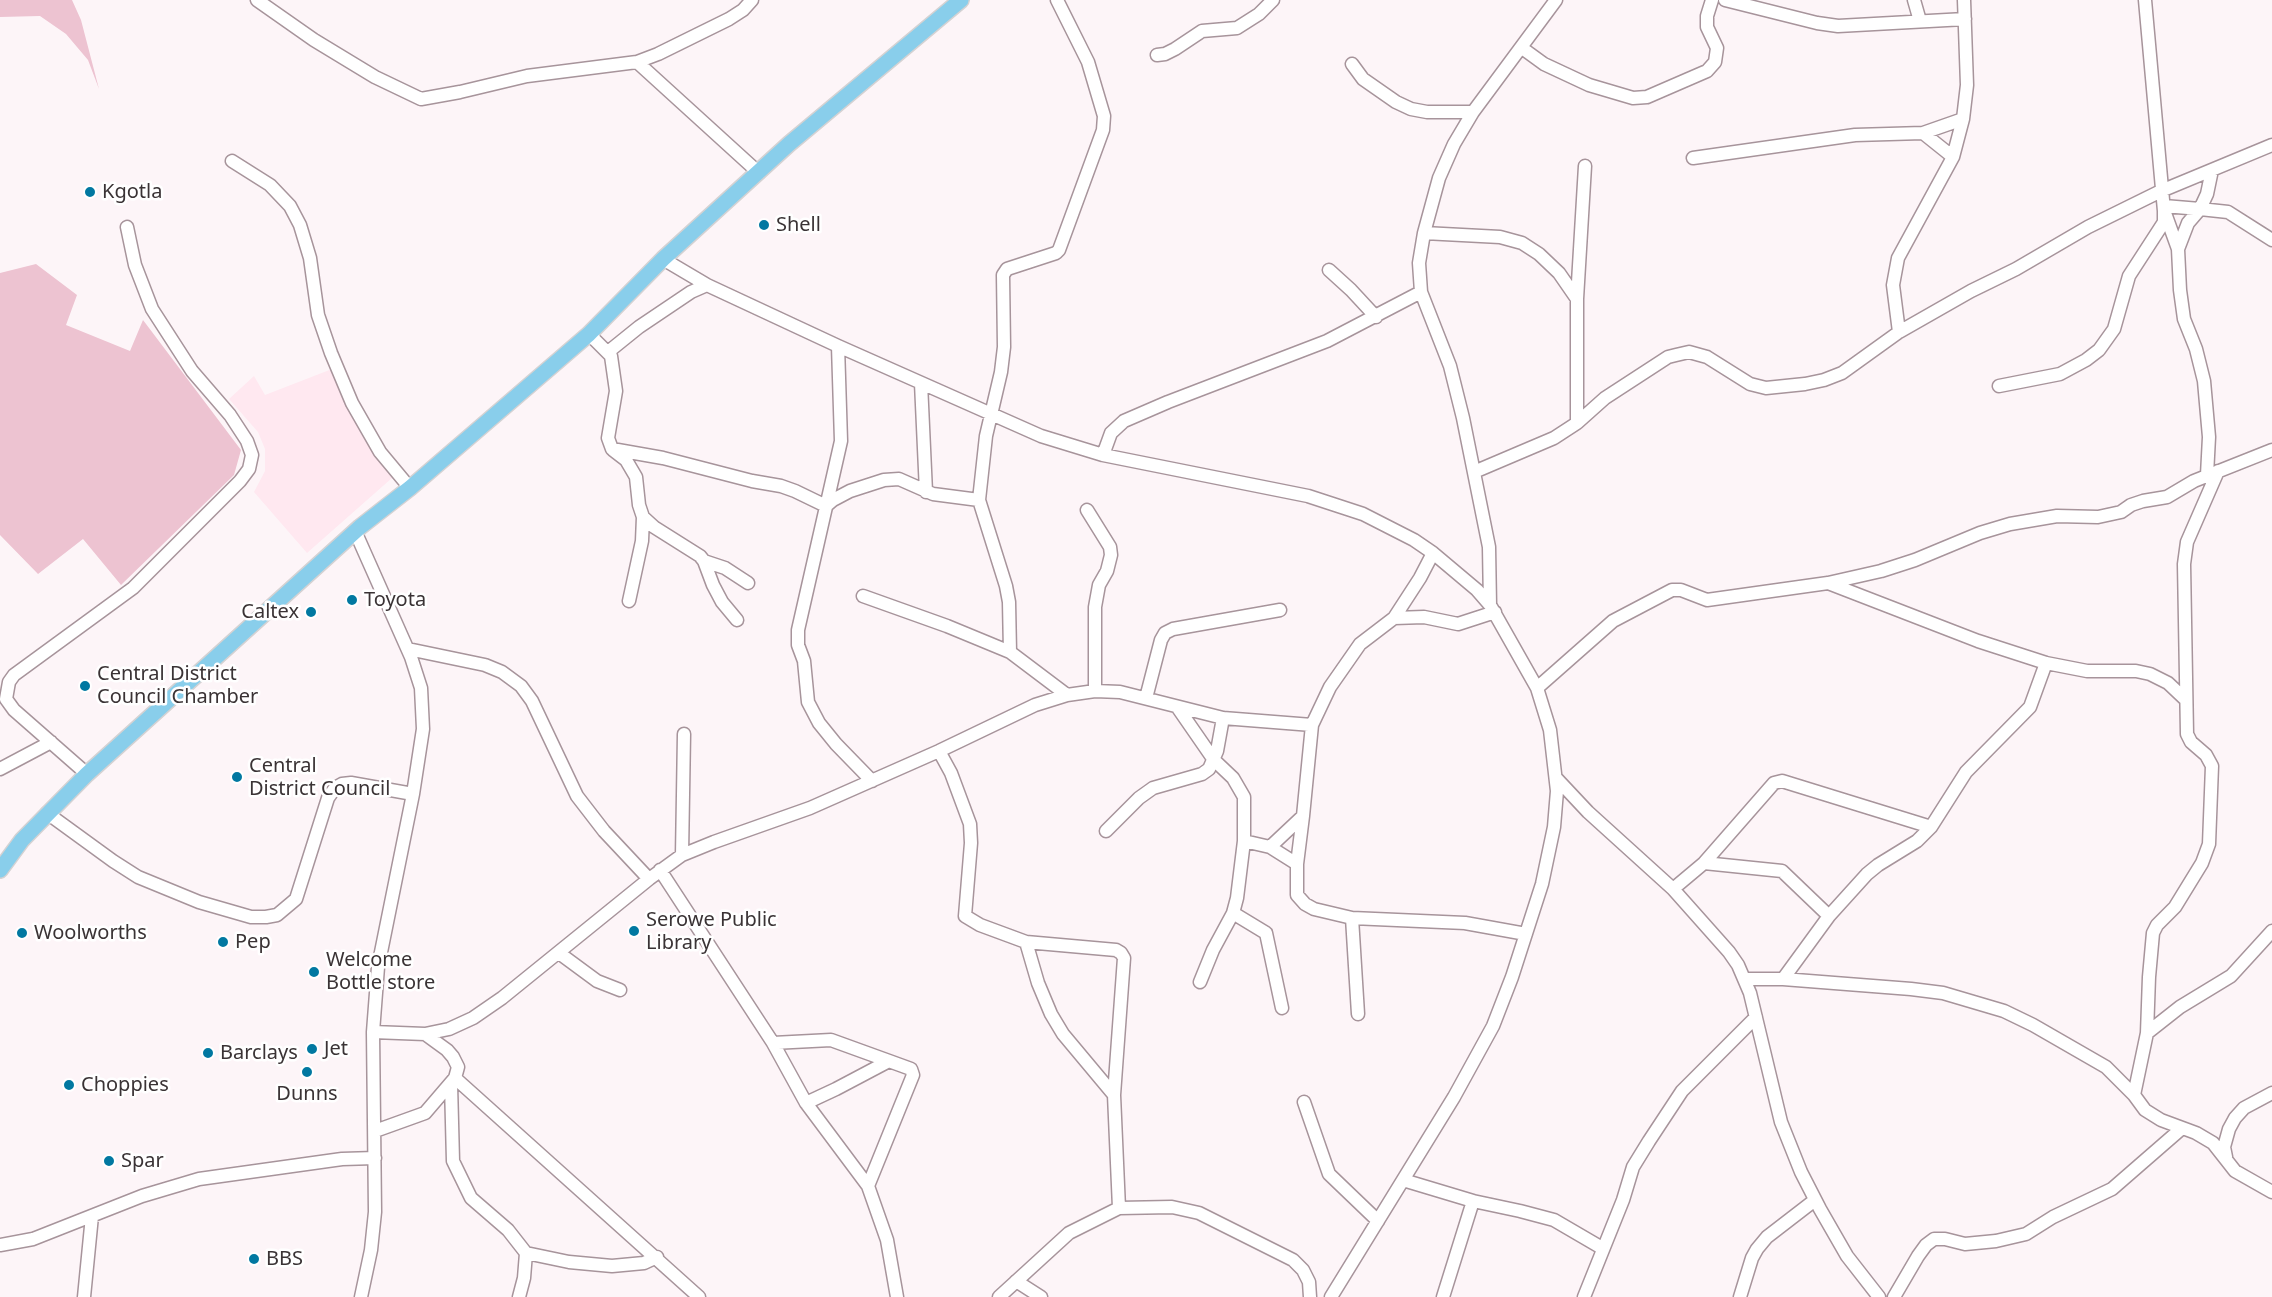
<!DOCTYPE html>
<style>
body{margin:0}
canvas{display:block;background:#fdf5f8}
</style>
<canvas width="2272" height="1297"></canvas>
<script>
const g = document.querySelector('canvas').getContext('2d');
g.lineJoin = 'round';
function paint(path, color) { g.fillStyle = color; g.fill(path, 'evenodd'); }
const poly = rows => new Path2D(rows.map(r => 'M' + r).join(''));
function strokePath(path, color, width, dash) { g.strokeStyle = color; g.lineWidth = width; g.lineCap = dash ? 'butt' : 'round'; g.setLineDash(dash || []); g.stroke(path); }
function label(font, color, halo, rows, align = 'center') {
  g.font = font + ' "Noto Sans",sans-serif'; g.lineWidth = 5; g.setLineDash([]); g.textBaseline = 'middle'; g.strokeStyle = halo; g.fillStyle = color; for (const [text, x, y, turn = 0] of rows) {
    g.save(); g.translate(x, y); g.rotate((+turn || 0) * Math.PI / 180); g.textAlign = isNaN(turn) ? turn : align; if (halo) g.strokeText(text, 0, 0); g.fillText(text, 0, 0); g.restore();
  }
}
paint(poly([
 [332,369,392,478,307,553,254,492,265,471,265,449,258,432,229,399,254,376,265,395]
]), '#ffe8f0');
paint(poly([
 [0,0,72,0,81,20,99,89,88,60,66,34,40,16,0,17],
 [36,264,77,295,66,325,130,351,143,320,241,450,234,475,121,585,83,539,38,574,0,535,0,273]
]), '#edc3d1');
const minor = poly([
 [257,0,314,40,375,77,421,99,460,92,527,76,637,62,658,54,729,19,743,10,752,0],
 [1057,0,1088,62,1104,116,1103,130,1059,250,1056,253,1007,269,1003,275,1004,347,1001,372,986,436,979,500,1006,586,1009,602,1010,652,1067,695],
 [1725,0,1817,23,1838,26,1965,19],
 [1914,0,1920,21],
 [1522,48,1544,64,1589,85,1633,98,1647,97,1707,71,1715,62,1717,48,1707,27,1707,16,1712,0],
 [1157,55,1165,54,1175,49,1202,31,1237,28,1259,14,1273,0],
 [637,62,759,173],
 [1352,64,1363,79,1396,102,1411,109,1427,112,1473,112],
 [1923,133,1953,157],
 [1693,158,1855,135,1923,133,1963,119],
 [232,161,270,185,290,206,300,225,310,258,318,315,331,353,352,403,380,452,410,488],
 [2212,170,2207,194,2200,209,2228,212,2272,240],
 [2164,206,2200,209],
 [2165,213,2178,249,2180,290,2184,319,2196,349,2204,381,2209,437,2207,475],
 [1424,233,1500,237,1522,243,1539,254,1559,273,1577,299],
 [2178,249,2188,223,2200,209],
 [663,259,707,285,838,346,1041,436,1103,455,1308,496,1363,514,1414,540,1433,553,1477,590,1490,605,1537,688,1550,730,1557,791,1554,827,1542,884,1512,977,1493,1026,1454,1097,1331,1297],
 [1329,270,1351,290,1376,317],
 [1899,332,1893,285,1898,258,1953,157,1963,119,1967,85,1964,0],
 [589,334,611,356,616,391,608,438,612,449,663,458,752,481,781,486,795,491,826,506],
 [838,346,841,441,798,630,798,645,804,661,808,702,819,723,836,744,872,781],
 [608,352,639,327,691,292,707,285],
 [921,383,926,492],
 [1999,386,2060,374,2086,360,2099,350,2114,329,2129,276,2164,222,2164,211,2145,0],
 [1577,423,1577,299,1585,166],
 [613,450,626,460,636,477,639,505,643,517,654,527,700,556,704,561,713,585,722,602,737,620],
 [1103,455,1111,433,1124,421,1168,402,1327,341,1421,292],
 [1474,472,1554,438,1577,423,1605,398,1668,357,1676,355,1689,352,1707,357,1750,384,1766,388,1805,384,1824,380,1842,373,1899,332,1971,291,2016,269,2088,227,2161,191,2272,145],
 [826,506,833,500,850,491,884,480,899,479,933,494,979,500],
 [1087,510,1110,547,1111,555,1107,571,1099,585,1095,607,1095,691],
 [355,531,411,657,421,688,423,729,413,794,378,967,373,1032,375,1212,371,1250,361,1297],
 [704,561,725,568,748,583],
 [1828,583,1978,641,2046,663,2087,671,2136,671,2150,674,2168,683,2186,700],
 [863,596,947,626,1010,652],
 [629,601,642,541,643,517],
 [1490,605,1489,547,1463,418,1450,366,1421,292,1419,263,1424,233,1439,178,1454,144,1473,112,1556,0],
 [1394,618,1424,617,1458,624,1495,612],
 [408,649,485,665,502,672,521,686,532,701,577,796,604,831,649,879],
 [1537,688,1613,621,1672,590,1681,590,1707,600,1828,583,1881,571,1915,560,1980,533,2010,524,2057,516,2098,517,2121,512,2131,505,2143,501,2167,497,2194,481,2272,450],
 [1146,698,1161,640,1165,633,1173,629,1280,610],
 [1178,708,1214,760,1233,778,1244,797,1244,841,1237,898,1233,913,1213,950,1200,982],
 [939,751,951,773,970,824,971,843,965,916,980,925,1026,942,1116,950,1121,953,1124,958,1114,1095,1119,1208],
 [0,769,51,742],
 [87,774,14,710,6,699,9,682,14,675,133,588,240,481,249,469,252,455,247,441,230,415,192,371,152,309,135,265,127,227],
 [1557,779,1588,812,1673,889,1729,952,1738,965,1750,993,1781,1122,1801,1172,1820,1209,1847,1256,1879,1297],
 [47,813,113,861,138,877,199,902,251,917,266,917,277,915,296,899,328,798,335,788,342,784,351,783,413,794],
 [1303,816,1297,864,1297,895,1305,904,1314,909,1352,918,1358,1014],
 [1106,831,1139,798,1153,788,1202,774,1209,769,1217,751,1223,718],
 [1244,841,1270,847,1297,864],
 [1270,847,1303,816,1312,725,1330,687,1360,644,1394,618,1420,578,1433,553],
 [682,855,684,734],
 [1704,863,1782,871,1829,916],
 [660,870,773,1043,806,1103,868,1186,887,1240,897,1297],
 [1673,889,1704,863,1774,783,1782,781,1931,827],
 [1233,913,1266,933,1282,1008],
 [1352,918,1465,923,1526,934],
 [1026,942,1038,983,1051,1014,1063,1034,1114,1095],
 [559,953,597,981,620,990],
 [1745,979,1783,979,1911,989,1943,993,2004,1011,2033,1025,2106,1067,2134,1095,2145,1110,2161,1120,2196,1133,2213,1143,2235,1171,2272,1192],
 [1783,979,1829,916,1867,874,1878,865,1917,841,1931,827,1966,772,2030,707,2046,663],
 [373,1032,425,1034,449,1029,473,1018,502,998,649,879,682,855,714,842,810,808,939,751,1035,705,1067,695,1095,691,1120,692,1223,718,1312,725],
 [2147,1033,2180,1007,2231,976,2272,931],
 [773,1043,831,1040,889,1061],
 [455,1078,699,1297],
 [451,1084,453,1161,471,1198,508,1230,526,1253,524,1278,519,1297],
 [2134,1095,2147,1033,2149,977,2153,933,2157,925,2175,907,2202,863,2209,844,2212,766,2206,755,2191,742,2187,734,2184,564,2187,542,2218,471],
 [1304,1102,1329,1174,1378,1221],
 [806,1103,836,1089,889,1061,911,1069,913,1075,868,1186],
 [375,1131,425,1113,455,1078,458,1067,453,1057,447,1050,425,1034],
 [2226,1157,2224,1147,2229,1129,2235,1118,2244,1108,2272,1093],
 [1403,1180,1473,1201,1520,1211,1554,1220,1602,1248],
 [0,1245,33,1239,142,1196,199,1179,342,1159,375,1158],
 [526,1253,569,1262,612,1266,644,1263,657,1257],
 [1016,1281,1041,1297],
 [84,1297,92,1216],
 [999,1297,1069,1233,1119,1208,1172,1207,1199,1213,1293,1260,1303,1270,1309,1282,1310,1297],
 [1443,1297,1473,1201],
 [1584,1297,1623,1200,1633,1167,1649,1141,1682,1091,1756,1017],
 [1740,1297,1752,1258,1757,1249,1767,1237,1815,1200],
 [1894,1297,1918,1256,1926,1245,1934,1239,1945,1239,1965,1244,1996,1241,2026,1234,2053,1217,2112,1189,2181,1129]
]);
const major = poly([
 [0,870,22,840,87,774,360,527,410,488,589,334,663,259,789,144,961,0]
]);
strokePath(minor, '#a7949b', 15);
strokePath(major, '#d4d2d3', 18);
strokePath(minor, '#fff', 12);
strokePath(major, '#89ceeb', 15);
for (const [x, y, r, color] of [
 [90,192,6,"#0178a1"],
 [764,225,6,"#0178a1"],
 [352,600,6,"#0178a1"],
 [311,612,6,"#0178a1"],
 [85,686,6,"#0178a1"],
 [237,777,6,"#0178a1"],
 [634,931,6,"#0178a1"],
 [22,933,6,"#0178a1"],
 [223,942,6,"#0178a1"],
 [314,972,6,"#0178a1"],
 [312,1049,6,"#0178a1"],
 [208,1053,6,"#0178a1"],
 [307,1072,6,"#0178a1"],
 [69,1085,6,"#0178a1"],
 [109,1161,6,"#0178a1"],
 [254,1259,6,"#0178a1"]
]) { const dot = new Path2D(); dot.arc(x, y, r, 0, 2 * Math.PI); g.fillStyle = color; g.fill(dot); strokePath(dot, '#fff', 2); }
label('20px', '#3a3335', '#fff', [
 ["Kgotla",102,192],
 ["Shell",776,225],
 ["Toyota",364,600],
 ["Caltex",299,612,"right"],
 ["Central District",97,674],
 ["Council Chamber",97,697],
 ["Central",249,766],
 ["District Council",249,789],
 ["Serowe Public",646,920],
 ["Library",646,943],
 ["Woolworths",34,933],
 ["Pep",235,942],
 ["Welcome",326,960],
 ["Bottle store",326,983],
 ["Jet",324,1049],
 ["Barclays",220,1053],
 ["Choppies",81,1085],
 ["Dunns",307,1094,"center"],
 ["Spar",121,1161],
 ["BBS",266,1259]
], 'left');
</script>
